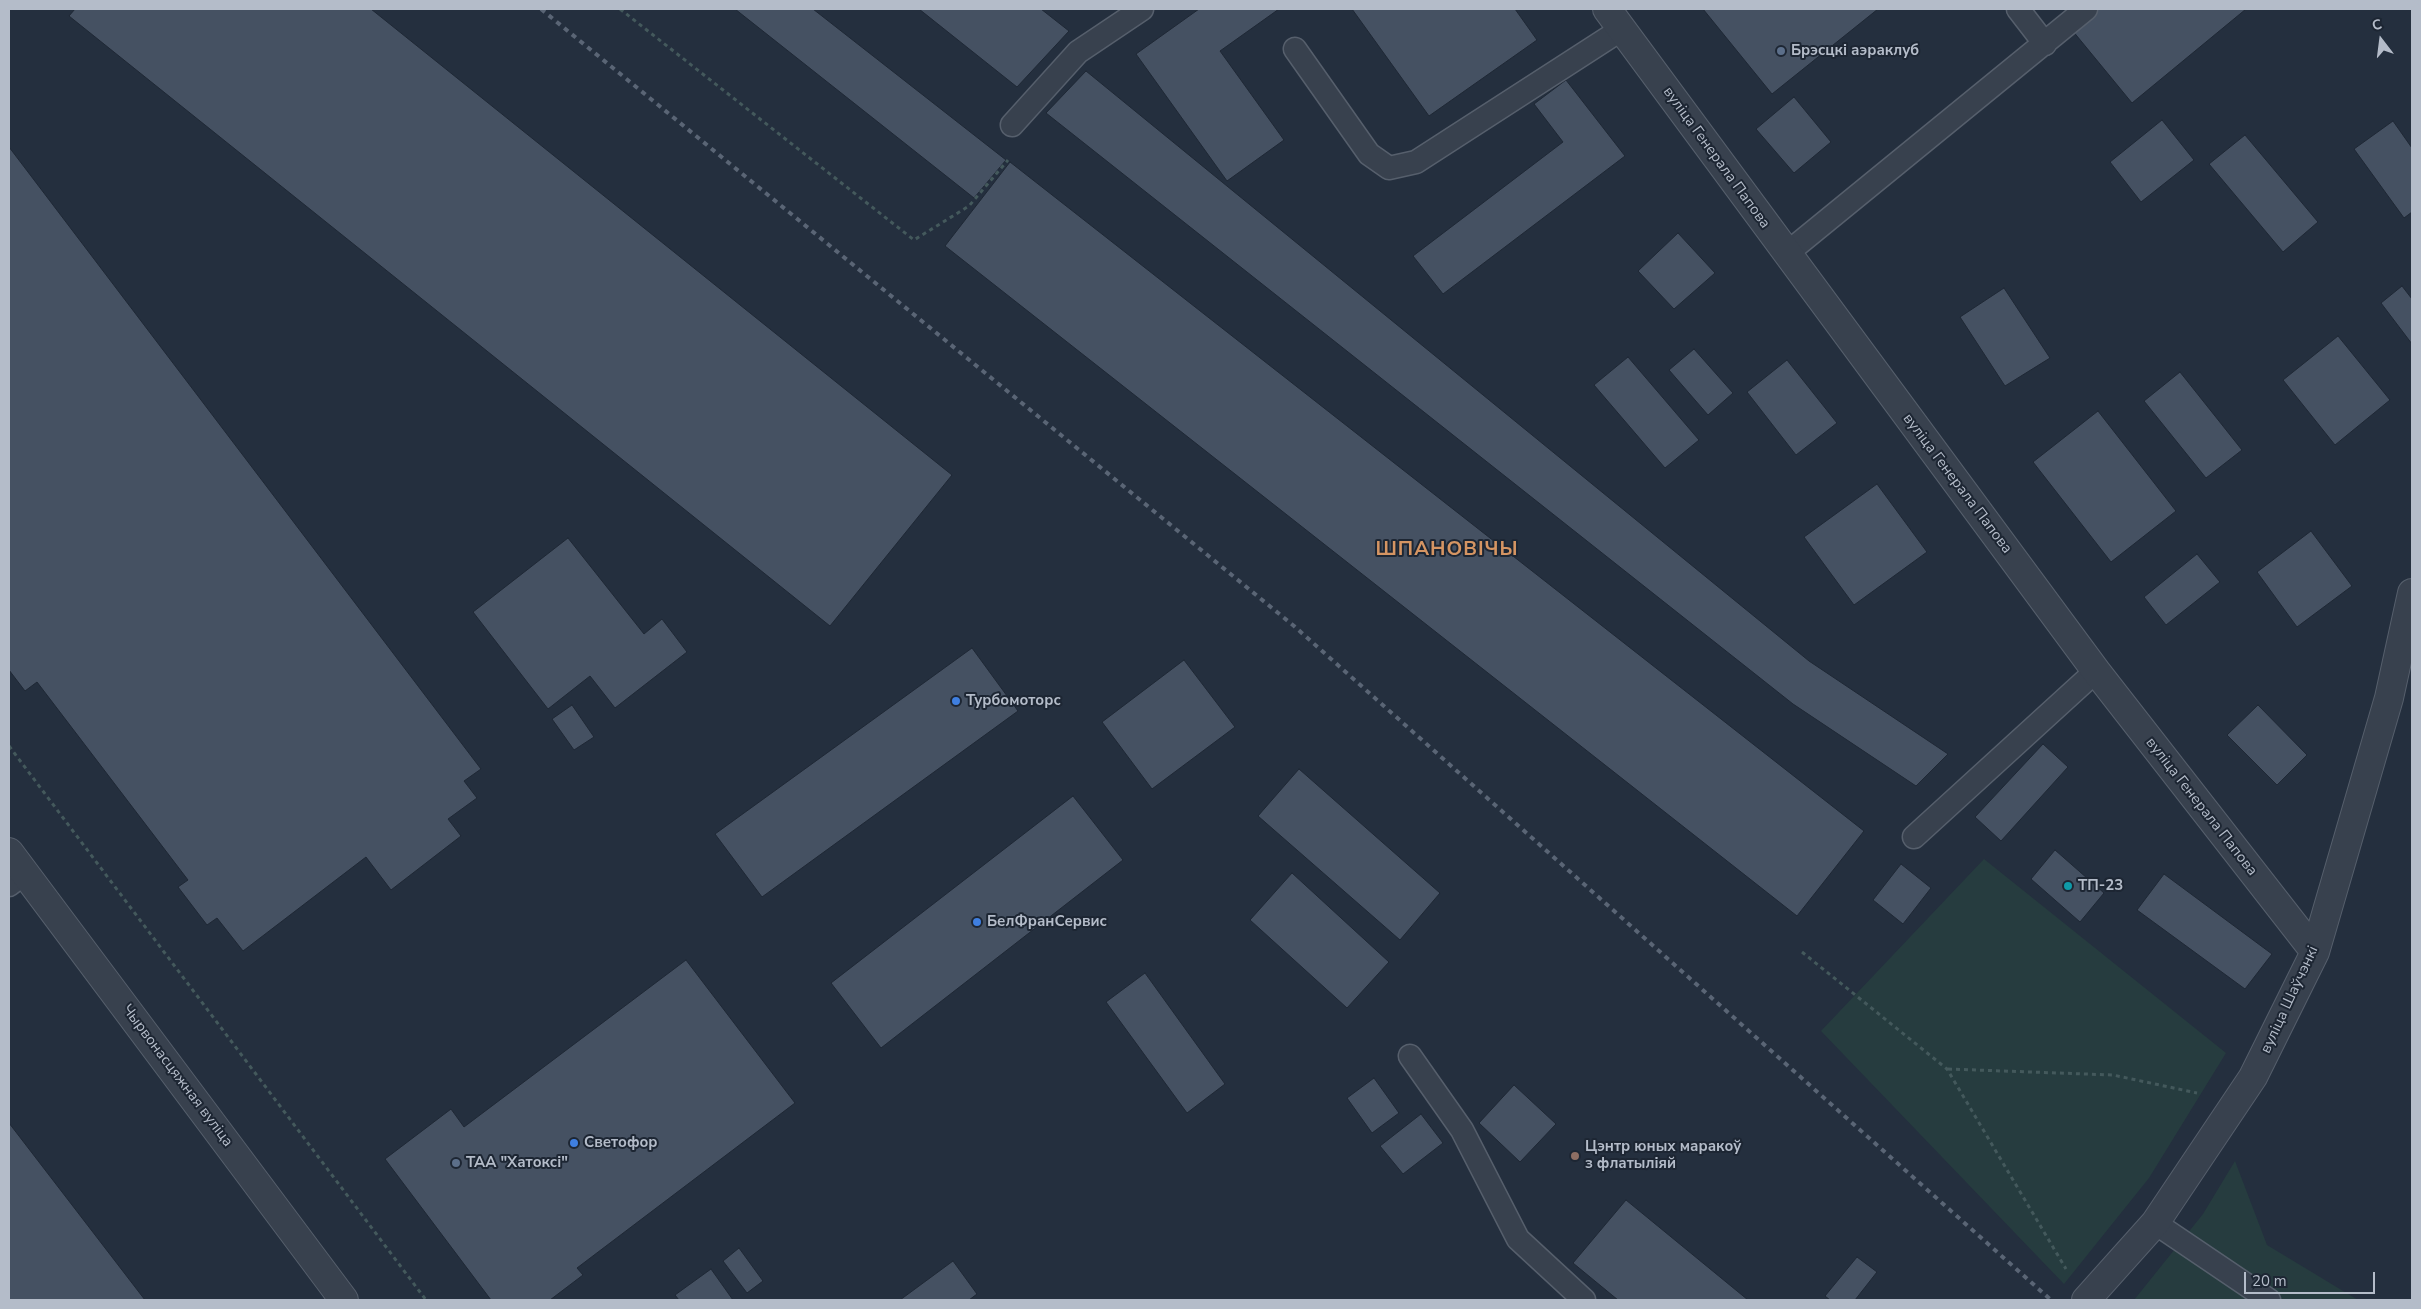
<!DOCTYPE html>
<meta charset="utf-8">
<style>
body{margin:0}
#map{position:relative;width:2421px;height:1309px;overflow:hidden;background:#242f3e;font-family:"Nunito Sans",sans-serif}
canvas{display:block}
.frame{position:absolute;inset:0;border:10px solid #b4bcc9;pointer-events:none}
.north{position:absolute;left:2356px;top:15px;width:50px;height:50px;-webkit-text-stroke:4px #1d2633;paint-order:stroke;rotate:345deg;font-size:14px;font-weight:700;line-height:20px;text-align:center;color:#b4bcc9}
.north::after{content:'';display:block;margin:auto;width:18px;height:22px;background:#b4bcc9;clip-path:polygon(50% 0,100% 100%,50% 72%,0 100%)}
.scale{position:absolute;left:2244px;top:1272px;width:131px;height:22px;box-sizing:border-box;border:2px solid #b4bcc9;border-top:0;padding-left:6px;font-size:15px;line-height:18px;white-space:nowrap;color:#b4bcc9;-webkit-text-stroke:4px #1d2633;paint-order:stroke}
</style>
<div id="map">
<canvas width="2421" height="1309"></canvas>
<div class="frame"></div>
<div class="north">С</div>
<div class="scale">20 m</div>
</div>
<script>
const g = document.querySelector('canvas').getContext('2d');
g.lineJoin = 'round';
function paint(path, color) { g.fillStyle = color; g.fill(path, 'evenodd'); }
const poly = rows => new Path2D(rows.map(r => 'M' + r).join(''));
function strokePath(path, color, width, dash) { g.strokeStyle = color; g.lineWidth = width; g.lineCap = dash ? 'butt' : 'round'; g.setLineDash(dash || []); g.stroke(path); }
function label(font, color, halo, rows, align = 'center') {
  g.font = font + ' "Nunito Sans",sans-serif'; g.lineWidth = 4; g.setLineDash([]); g.textBaseline = 'middle'; g.strokeStyle = halo; g.fillStyle = color; for (const [text, x, y, turn = 0] of rows) {
    g.save(); g.translate(x, y); g.rotate((+turn || 0) * Math.PI / 180); g.textAlign = isNaN(turn) ? turn : align; if (halo) g.strokeText(text, 0, 0); g.fillText(text, 0, 0); g.restore();
  }
}
paint(poly([
 [1984,859,2226,1053,2149,1178,2064,1284,1821,1031],
 [2235,1161,2267,1245,2358,1300,2134,1300,2203,1214]
]), '#263c3f');
const building = poly([
 [75,9,371,9,952,475,830,626,69,16,75,9],
 [735,9,813,9,1006,160,974,198,735,9],
 [919,9,1041,9,1069,31,1017,87,919,9],
 [1199,9,1279,9,1220,51,1284,140,1227,181,1136,54,1199,9],
 [1352,9,1515,9,1537,40,1429,116,1352,9],
 [1703,9,1878,9,1772,94,1703,9],
 [2097,9,2246,9,2132,103,2072,30,2097,9],
 [1086,71,1809,661,1948,754,1916,786,1793,704,1046,113,1086,71],
 [1566,80,1625,156,1443,294,1413,256,1563,142,1534,104,1566,80],
 [1794,97,1831,142,1794,173,1756,129,1794,97],
 [2162,120,2194,160,2141,202,2110,162,2162,120],
 [2393,121,2412,148,2412,212,2404,218,2354,149,2393,121],
 [2245,135,2318,222,2283,252,2209,164,2245,135],
 [9,147,481,769,464,781,477,798,448,819,461,836,391,890,366,857,243,951,217,918,207,925,178,887,188,880,37,682,25,691,9,670,9,147],
 [1010,162,1864,831,1797,916,945,246,1010,162],
 [1678,233,1715,273,1674,309,1638,271,1678,233],
 [2402,286,2412,299,2412,344,2381,303,2402,286],
 [2004,288,2050,358,2005,386,1960,317,2004,288],
 [2338,336,2390,400,2335,445,2283,380,2338,336],
 [1694,349,1733,393,1708,415,1669,370,1694,349],
 [1628,357,1699,440,1665,468,1594,385,1628,357],
 [1787,360,1837,423,1796,455,1747,392,1787,360],
 [2180,372,2242,450,2206,478,2144,401,2180,372],
 [2098,411,2176,511,2111,562,2033,462,2098,411],
 [1877,484,1927,552,1854,605,1804,537,1877,484],
 [2311,531,2352,586,2297,627,2257,572,2311,531],
 [568,538,644,634,662,619,687,652,615,708,590,676,548,709,473,612,568,538],
 [2197,554,2220,582,2166,625,2144,597,2197,554],
 [972,648,1018,711,762,897,715,834,972,648],
 [1184,660,1235,727,1152,789,1102,722,1184,660],
 [572,705,594,737,574,750,552,719,572,705],
 [2258,705,2307,755,2277,785,2227,735,2258,705],
 [2043,744,2068,767,2001,841,1975,817,2043,744],
 [1299,769,1440,893,1400,940,1258,816,1299,769],
 [1073,796,1123,860,881,1048,831,983,1073,796],
 [2055,850,2104,893,2080,922,2031,879,2055,850],
 [1901,864,1931,888,1903,924,1873,900,1901,864],
 [1292,873,1389,962,1347,1008,1250,920,1292,873],
 [2164,874,2272,954,2245,989,2137,910,2164,874],
 [686,960,795,1103,577,1268,583,1275,550,1300,491,1300,385,1159,451,1109,464,1127,686,960],
 [1145,973,1225,1084,1187,1113,1106,1002,1145,973],
 [1374,1078,1399,1113,1372,1133,1347,1098,1374,1078],
 [1514,1085,1556,1124,1520,1162,1479,1123,1514,1085],
 [1421,1114,1443,1143,1403,1174,1380,1146,1421,1114],
 [9,1123,145,1300,9,1300,9,1123],
 [1626,1200,1748,1300,1618,1300,1573,1263,1626,1200],
 [739,1248,763,1281,747,1293,723,1261,739,1248],
 [1857,1257,1877,1272,1855,1300,1830,1300,1825,1296,1857,1257],
 [953,1261,977,1294,969,1300,900,1300,953,1261],
 [711,1269,733,1300,679,1300,675,1295,711,1269]
]);
paint(building, '#455162');
strokePath(building, '#1f2835', 1);
const lane = poly([
 [2018,9,2045,44],
 [1295,49,1369,154,1389,168,1416,162,1622,29],
 [1012,125,1078,52,1142,9],
 [1786,254,2086,9],
 [1914,837,2096,671],
 [9,885,25,873],
 [1410,1056,1462,1130,1518,1239,1584,1300],
 [2155,1223,2269,1300]
]);
const street = poly([
 [1607,9,2096,671,2315,952],
 [9,852,344,1300],
 [2086,1300,2155,1223,2253,1077,2315,952,2389,698,2412,593]
]);
strokePath(lane, '#565f6c', 25);
strokePath(street, '#565f6c', 30);
strokePath(poly([
 [620,9,914,240,969,206,1008,160],
 [9,746,426,1300],
 [1802,952,1947,1069,2066,1269],
 [1948,1069,2113,1075,2197,1093]
]), '#44595c', 3, [4, 4]);
strokePath(lane, '#38414e', 22);
strokePath(street, '#38414e', 28);
strokePath(poly([
 [541,9,1294,626,2051,1300]
]), '#5a6575', 4, [5, 5]);
for (const [x, y, r, color] of [
 [1781,51,5,"#5c6f8a"],
 [956,701,5,"#3f7fe0"],
 [2068,886,5,"#0f9aa8"],
 [977,922,5,"#3f7fe0"],
 [574,1143,5,"#3f7fe0"],
 [1575,1156,5,"#8d6e63"],
 [456,1163,5,"#5c6f8a"]
]) { const dot = new Path2D(); dot.arc(x, y, r, 0, 2 * Math.PI); g.fillStyle = color; g.fill(dot); strokePath(dot, '#1d2633', 2); }
label('bold 15px', '#b4bcc9', '#1d2633', [
 ["Брэсцкі аэраклуб",1791,51],
 ["Турбомоторс",966,701],
 ["ТП-23",2078,886],
 ["БелФранСервис",987,922],
 ["Светофор",584,1143],
 ["Цэнтр юных маракоў",1585,1147],
 ["з флатыліяй",1585,1164],
 ["ТАА \"Хатоксі\"",466,1163]
], 'left');
label('15px', '#b4bcc9', '#1d2633', [
 ["вуліца Генерала Папова",1716,158,54],
 ["вуліца Генерала Папова",1957,484,53],
 ["вуліца Генерала Папова",2201,807,52],
 ["вуліца Шаўчэнкі",2290,1000,-65],
 ["Чырвонасцяжная вуліца",177,1076,53]
]);
g.letterSpacing = '1px';
label('bold 20px', '#d59563', '#1d2633', [
 ["ШПАНОВІЧЫ",1447,550]
]);
g.letterSpacing = '0px';
</script>
